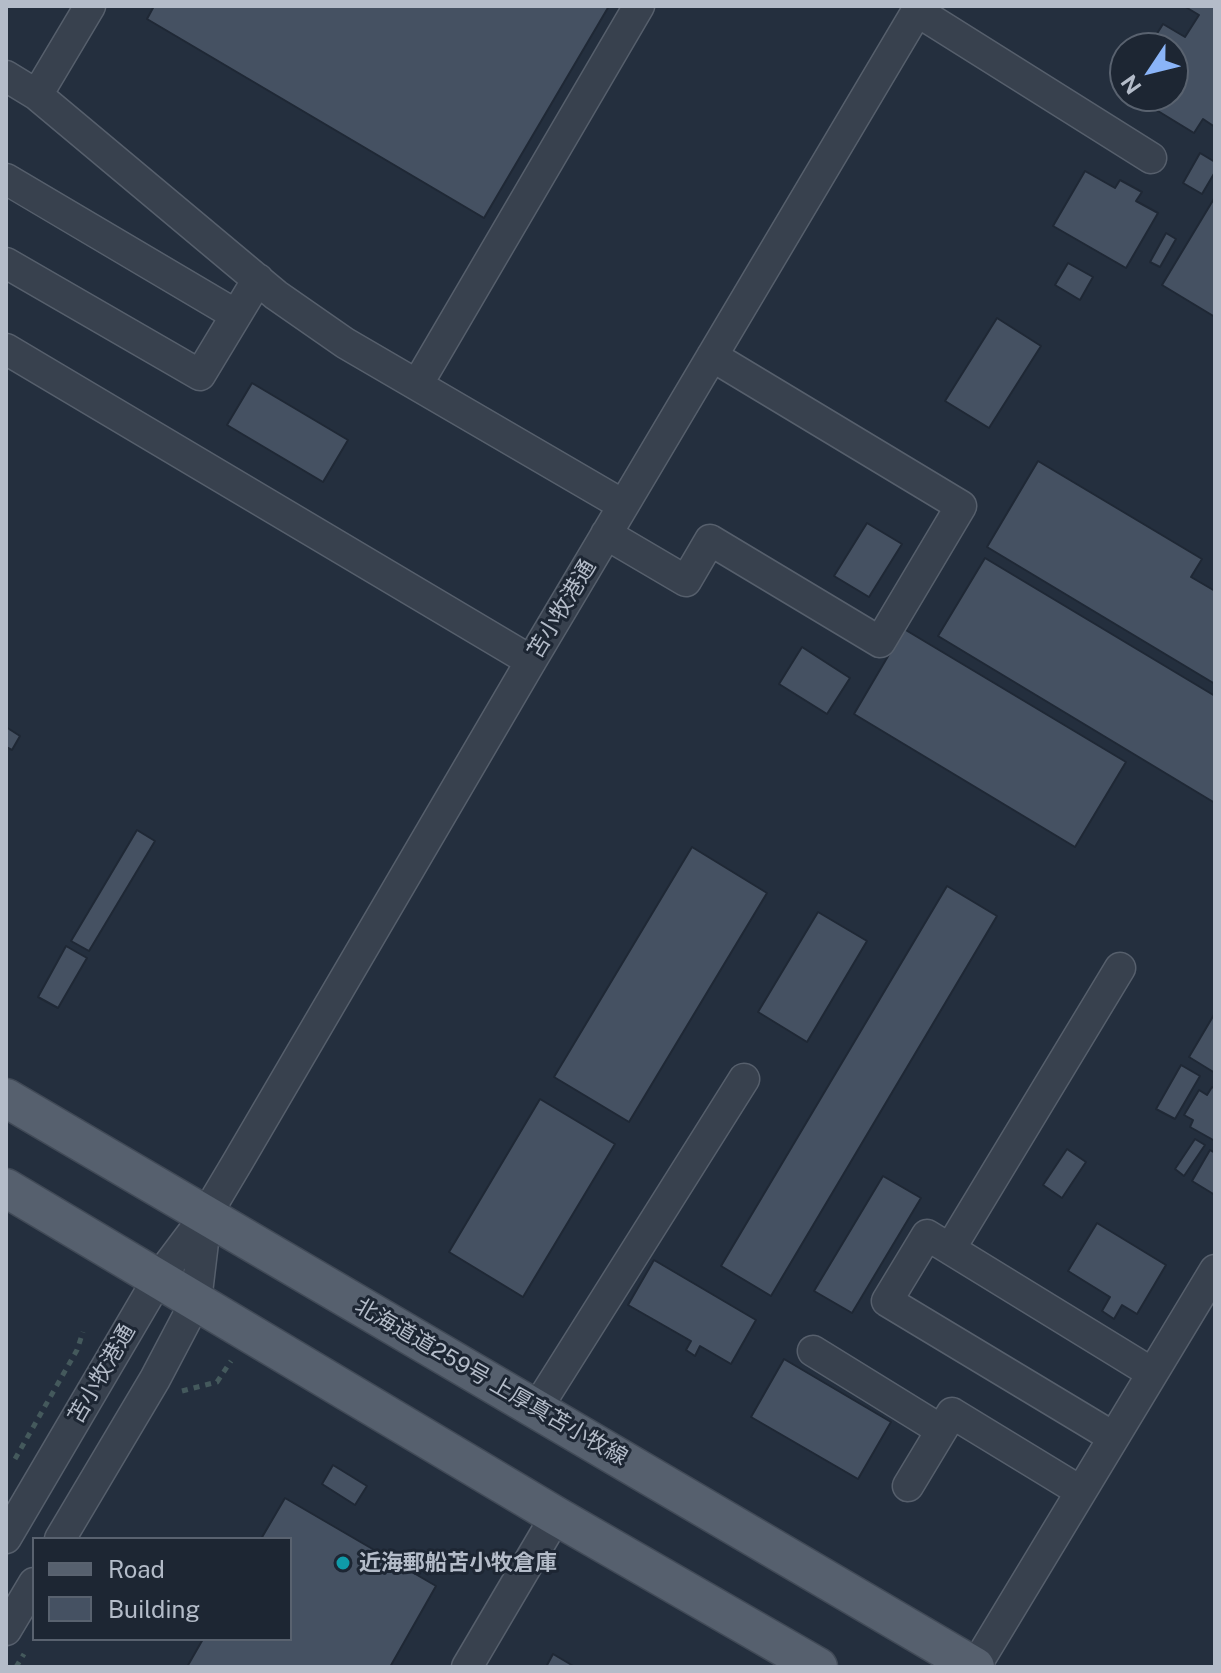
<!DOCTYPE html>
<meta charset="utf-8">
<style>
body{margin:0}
#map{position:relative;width:1221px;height:1673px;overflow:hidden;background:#242f3e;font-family:"Public Sans",sans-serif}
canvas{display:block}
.frame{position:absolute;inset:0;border:8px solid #b4bcc9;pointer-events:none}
.legend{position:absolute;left:32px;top:1537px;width:260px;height:104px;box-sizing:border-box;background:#1d2633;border:2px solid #59626f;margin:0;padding:10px 14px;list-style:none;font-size:24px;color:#b4bcc9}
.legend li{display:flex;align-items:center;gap:16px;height:40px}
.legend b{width:40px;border:2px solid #59626f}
.north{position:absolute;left:1109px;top:32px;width:80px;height:80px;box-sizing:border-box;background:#1d2633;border:2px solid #59626f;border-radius:50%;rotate:235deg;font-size:22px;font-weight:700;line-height:32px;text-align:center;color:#b4bcc9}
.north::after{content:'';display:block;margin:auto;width:28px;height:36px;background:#8ab4f8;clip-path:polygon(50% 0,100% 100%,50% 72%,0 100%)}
</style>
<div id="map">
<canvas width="1221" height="1673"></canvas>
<div class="frame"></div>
<ul class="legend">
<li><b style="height:10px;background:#56606e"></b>Road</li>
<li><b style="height:22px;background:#455162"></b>Building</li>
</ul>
<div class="north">N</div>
</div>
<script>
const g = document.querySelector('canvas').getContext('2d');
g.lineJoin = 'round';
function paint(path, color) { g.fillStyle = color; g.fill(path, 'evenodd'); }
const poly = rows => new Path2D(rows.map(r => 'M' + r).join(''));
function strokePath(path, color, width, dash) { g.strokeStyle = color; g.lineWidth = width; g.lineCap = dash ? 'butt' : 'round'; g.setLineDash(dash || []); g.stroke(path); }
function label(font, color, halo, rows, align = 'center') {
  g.font = font + ' "Public Sans","Noto Sans JP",sans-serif'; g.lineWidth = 6; g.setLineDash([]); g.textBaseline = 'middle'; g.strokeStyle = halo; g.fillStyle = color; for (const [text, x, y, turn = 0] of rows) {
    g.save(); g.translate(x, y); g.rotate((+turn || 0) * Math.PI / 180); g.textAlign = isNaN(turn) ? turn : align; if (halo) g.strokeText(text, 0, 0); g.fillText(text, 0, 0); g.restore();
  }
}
const building = poly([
 [154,6,609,6,484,218,147,19,154,6],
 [1184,6,1215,6,1215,127,1203,119,1194,133,1135,97,1173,96,1173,48,1148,48,1163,24,1185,37,1199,15,1184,6],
 [1200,153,1215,162,1215,172,1202,194,1183,183,1200,153],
 [1085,171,1115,188,1120,180,1142,192,1136,201,1158,213,1126,268,1053,226,1085,171],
 [1215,197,1215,317,1162,285,1215,197],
 [1166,233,1176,239,1160,267,1150,262,1166,233],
 [1068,263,1093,277,1080,300,1055,285,1068,263],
 [997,318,1041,346,989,428,945,401,997,318],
 [252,383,348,440,323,482,227,425,252,383],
 [1038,461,1202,559,1191,577,1215,591,1215,684,987,547,1038,461],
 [867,523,902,544,869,597,834,576,867,523],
 [985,558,1215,696,1215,803,938,636,985,558],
 [904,629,1126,762,1075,847,854,714,904,629],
 [802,647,850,678,827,714,779,684,802,647],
 [6,727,20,736,12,750,6,747,6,727],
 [137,830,155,841,89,951,71,941,137,830],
 [692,847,767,893,629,1122,554,1077,692,847],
 [947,886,997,916,771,1296,721,1266,947,886],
 [818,912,867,941,807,1042,758,1012,818,912],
 [66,946,87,958,58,1008,38,997,66,946],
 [1215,1013,1215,1073,1189,1057,1215,1013],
 [1181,1065,1200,1076,1175,1119,1156,1109,1181,1065],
 [1212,1087,1215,1089,1215,1141,1190,1127,1193,1120,1184,1115,1199,1090,1207,1095,1212,1087],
 [540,1099,615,1144,523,1297,449,1252,540,1099],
 [1195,1139,1205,1145,1184,1176,1175,1169,1195,1139],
 [1067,1149,1086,1162,1062,1198,1043,1185,1067,1149],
 [1210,1150,1215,1153,1215,1195,1192,1181,1210,1150],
 [883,1176,921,1198,852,1313,814,1291,883,1176],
 [1097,1223,1166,1265,1137,1314,1122,1305,1114,1319,1102,1311,1110,1297,1068,1271,1097,1223],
 [654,1260,756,1320,731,1364,700,1346,695,1356,686,1350,691,1341,628,1305,654,1260],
 [784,1359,891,1422,858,1479,751,1417,784,1359],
 [333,1465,367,1486,355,1505,322,1484,333,1465],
 [285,1498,436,1586,390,1667,187,1667,203,1639,290,1639,290,1539,261,1539,285,1498],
 [553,1654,575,1667,546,1667,553,1654]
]);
paint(building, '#455162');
strokePath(building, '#1f2835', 2);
const minor = poly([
 [917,11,1151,158],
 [6,76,37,95,276,295,345,343,623,505],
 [37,95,90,6],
 [6,179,236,315],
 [6,263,200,375,258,279],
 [6,349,531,661],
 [417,385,639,6],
 [606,534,686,581,710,540,880,642,961,506,712,356],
 [1120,968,950,1249,1152,1373],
 [950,1249,927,1235,887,1301,1113,1437],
 [813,1351,941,1430],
 [537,1408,744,1079],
 [908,1486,952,1413,1080,1491],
 [6,1538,158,1279,206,1215,237,1163,531,661,920,6],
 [60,1539,155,1379,196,1301,206,1217],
 [6,1630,34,1583],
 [467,1667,556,1516],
 [975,1667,1215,1270]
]);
const major = poly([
 [6,1098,975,1667],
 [6,1188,556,1516,818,1667]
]);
strokePath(minor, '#565f6c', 33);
strokePath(major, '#414a57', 41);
strokePath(poly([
 [182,1391,217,1382,231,1361],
 [15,1459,77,1350,83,1332],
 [16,1667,24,1654]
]), '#44595c', 5, [6, 6]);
strokePath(minor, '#38414e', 30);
strokePath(major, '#56606e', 38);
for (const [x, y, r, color] of [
 [343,1563,8,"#0f9aa8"]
]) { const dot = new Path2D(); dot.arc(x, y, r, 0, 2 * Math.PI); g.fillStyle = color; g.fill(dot); strokePath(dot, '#1d2633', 3); }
label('22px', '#b4bcc9', '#1d2633', [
 ["苫小牧港通",562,609,-59],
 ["苫小牧港通",102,1374,-60],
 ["北海道道259号 上厚真苫小牧線",491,1382,30]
]);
label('bold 22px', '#b4bcc9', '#1d2633', [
 ["近海郵船苫小牧倉庫",359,1563]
], 'left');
</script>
